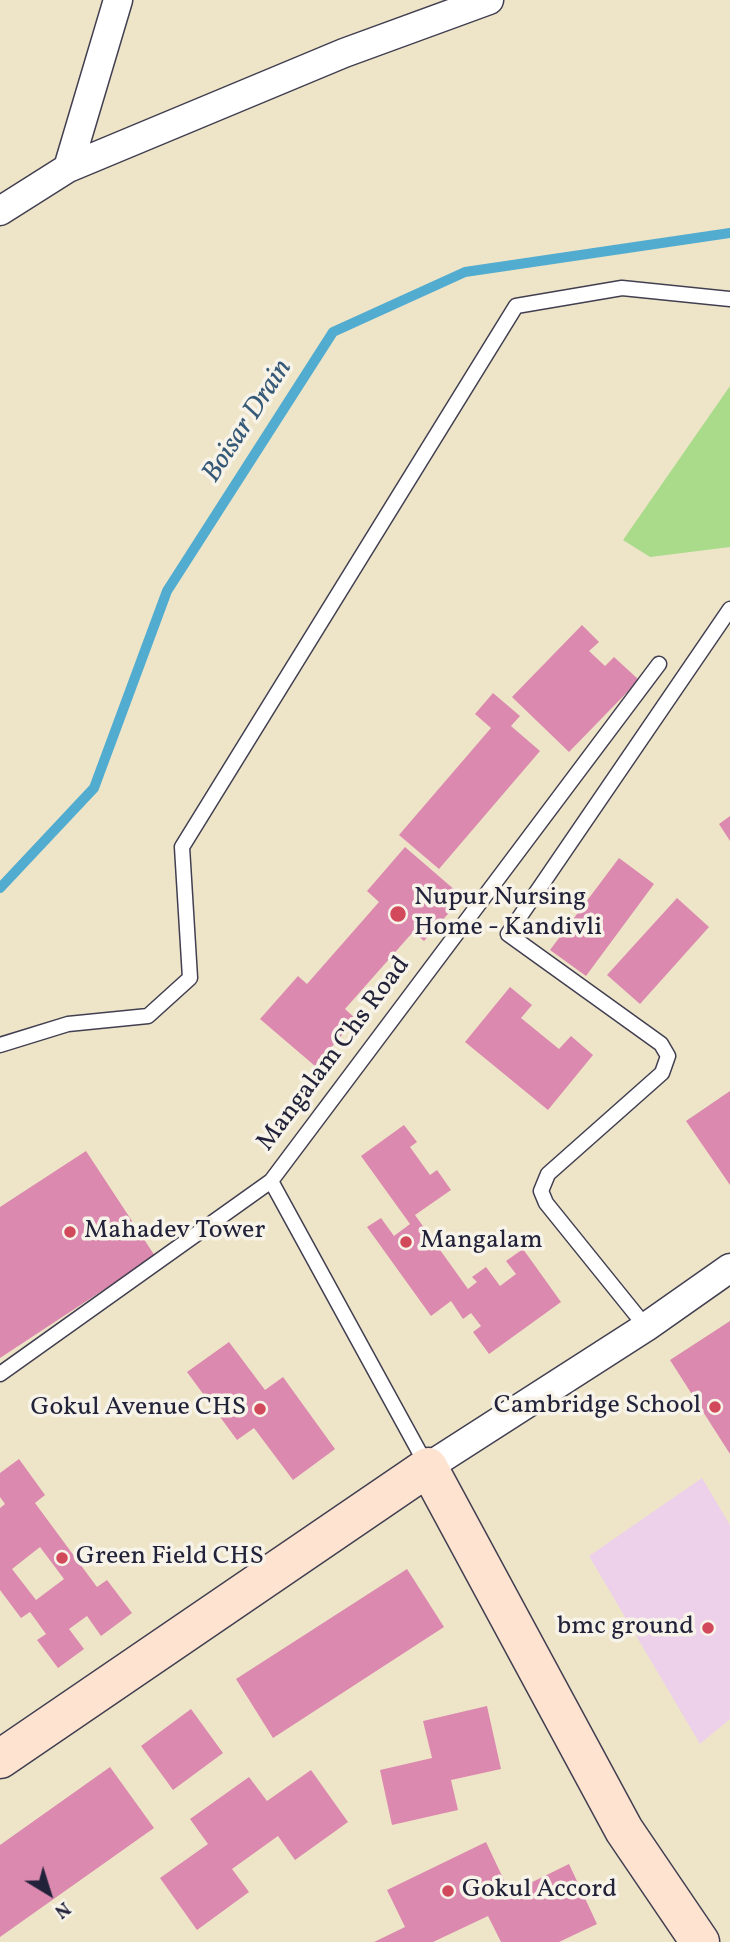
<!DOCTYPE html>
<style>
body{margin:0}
#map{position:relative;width:730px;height:1942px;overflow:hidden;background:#eee5c9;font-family:Vollkorn,serif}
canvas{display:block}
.north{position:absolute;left:14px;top:1858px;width:70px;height:70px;-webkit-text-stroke:5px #f7f3e8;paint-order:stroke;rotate:142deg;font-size:19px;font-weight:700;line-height:28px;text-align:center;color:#22223b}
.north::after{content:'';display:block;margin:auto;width:24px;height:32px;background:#22223b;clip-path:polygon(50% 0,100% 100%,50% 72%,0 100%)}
</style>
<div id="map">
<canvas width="730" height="1942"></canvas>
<div class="north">N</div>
</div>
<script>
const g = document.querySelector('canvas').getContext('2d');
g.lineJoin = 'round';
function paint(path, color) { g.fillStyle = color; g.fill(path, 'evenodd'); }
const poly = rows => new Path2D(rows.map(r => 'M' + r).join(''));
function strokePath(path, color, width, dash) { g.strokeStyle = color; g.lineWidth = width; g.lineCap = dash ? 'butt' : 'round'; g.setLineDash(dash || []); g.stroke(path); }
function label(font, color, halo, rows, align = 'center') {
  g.font = font + ' Vollkorn,serif'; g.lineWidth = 7; g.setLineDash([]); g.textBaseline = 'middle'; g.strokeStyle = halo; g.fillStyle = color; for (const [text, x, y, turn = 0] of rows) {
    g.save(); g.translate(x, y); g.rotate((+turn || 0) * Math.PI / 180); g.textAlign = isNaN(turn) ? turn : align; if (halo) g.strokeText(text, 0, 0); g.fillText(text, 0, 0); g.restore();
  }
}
paint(poly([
 [702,1478,730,1525,730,1719,700,1744,589,1556]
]), '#edd0e9');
paint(poly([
 [730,386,730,547,650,557,623,540]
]), '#a9db8a');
strokePath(poly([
 [0,888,94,788,167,591,333,332,465,272,730,233]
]), '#52accf', 10);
paint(poly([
 [582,625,599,642,589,651,605,666,614,657,639,680,569,752,512,697],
 [493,693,520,716,511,726,540,751,439,869,399,835,491,728,475,714],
 [730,816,730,841,719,824],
 [405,847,463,897,424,941,413,932,345,1009,356,1019,315,1066,260,1019,298,976,307,984,379,902,367,891],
 [619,858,654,884,586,976,550,950],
 [677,898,709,927,640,1004,607,975],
 [510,987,532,1005,521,1018,559,1049,571,1036,593,1055,548,1110,465,1042],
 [730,1091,730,1185,686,1121],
 [404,1125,417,1142,410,1147,430,1175,437,1170,451,1190,415,1215,468,1289,477,1282,472,1277,486,1267,500,1286,516,1274,506,1261,523,1249,561,1302,489,1354,473,1332,481,1326,471,1313,463,1319,451,1301,431,1316,367,1227,381,1218,394,1236,410,1224,361,1156],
 [86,1151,155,1256,0,1358,0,1207],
 [730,1321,730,1454,670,1360],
 [229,1342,265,1390,283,1377,335,1449,293,1480,254,1428,237,1440,187,1372],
 [19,1459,45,1495,35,1503,97,1587,107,1580,132,1613,101,1636,87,1616,69,1629,84,1649,58,1668,37,1640,46,1634,30,1612,21,1618,0,1590,0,1508,5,1504,0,1497,0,1473],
 [40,1547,64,1579,36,1600,12,1569],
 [407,1569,444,1627,273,1738,236,1679],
 [487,1706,501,1769,451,1780,458,1810,392,1825,380,1770,432,1758,423,1721],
 [191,1709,223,1753,173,1790,141,1746],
 [110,1767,154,1828,0,1937,0,1845],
 [311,1770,348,1822,295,1860,278,1836,232,1869,249,1892,197,1930,160,1878,208,1844,190,1819,249,1777,267,1801],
 [486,1842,510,1893,569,1864,597,1924,559,1942,501,1942,488,1916,433,1942,374,1942,405,1927,387,1890]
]), '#db89ae');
const lane = poly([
 [0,1045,68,1024,148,1016,190,978,182,847,516,306,622,288,730,299],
 [271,1181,427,1466],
 [646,1327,546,1203,541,1191,548,1174,662,1073,668,1056,661,1044,508,934,730,609],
 [0,1374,271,1181,659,664]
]);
const street = poly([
 [68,168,118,0],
 [0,211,68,168,344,53,489,0],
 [428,1467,646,1327,730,1268]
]);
const secondary = poly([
 [0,1759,428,1467,624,1830,700,1942]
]);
strokePath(lane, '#413f50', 17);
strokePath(street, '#413f50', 31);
strokePath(secondary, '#413f50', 41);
strokePath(lane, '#fff', 14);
strokePath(street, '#fff', 28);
strokePath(secondary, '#fee3d1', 38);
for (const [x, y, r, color] of [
 [398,914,9,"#d1495b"],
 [70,1232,7,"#d1495b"],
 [406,1242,7,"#d1495b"],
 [715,1407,7,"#d1495b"],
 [260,1409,7,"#d1495b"],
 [62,1558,7,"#d1495b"],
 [708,1628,7,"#d1495b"],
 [448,1891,7,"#d1495b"]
]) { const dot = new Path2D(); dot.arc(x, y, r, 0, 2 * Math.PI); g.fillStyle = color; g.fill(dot); strokePath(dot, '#f7f3e8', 2.5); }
label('26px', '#22223b', '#f7f3e8', [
 ["Nupur Nursing",414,899],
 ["Home - Kandivli",414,929],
 ["Mahadev Tower",84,1232],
 ["Mangalam",420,1242],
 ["Cambridge School",701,1407,"right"],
 ["Gokul Avenue CHS",246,1409,"right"],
 ["Green Field CHS",76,1558],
 ["bmc ground",694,1628,"right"],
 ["Gokul Accord",462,1891]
], 'left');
label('26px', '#22223b', '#f7f3e8', [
 ["Mangalam Chs Road",335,1055,-53]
]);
label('italic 28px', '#355976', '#f7f3e8', [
 ["Boisar Drain",249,422,-57]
]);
</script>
